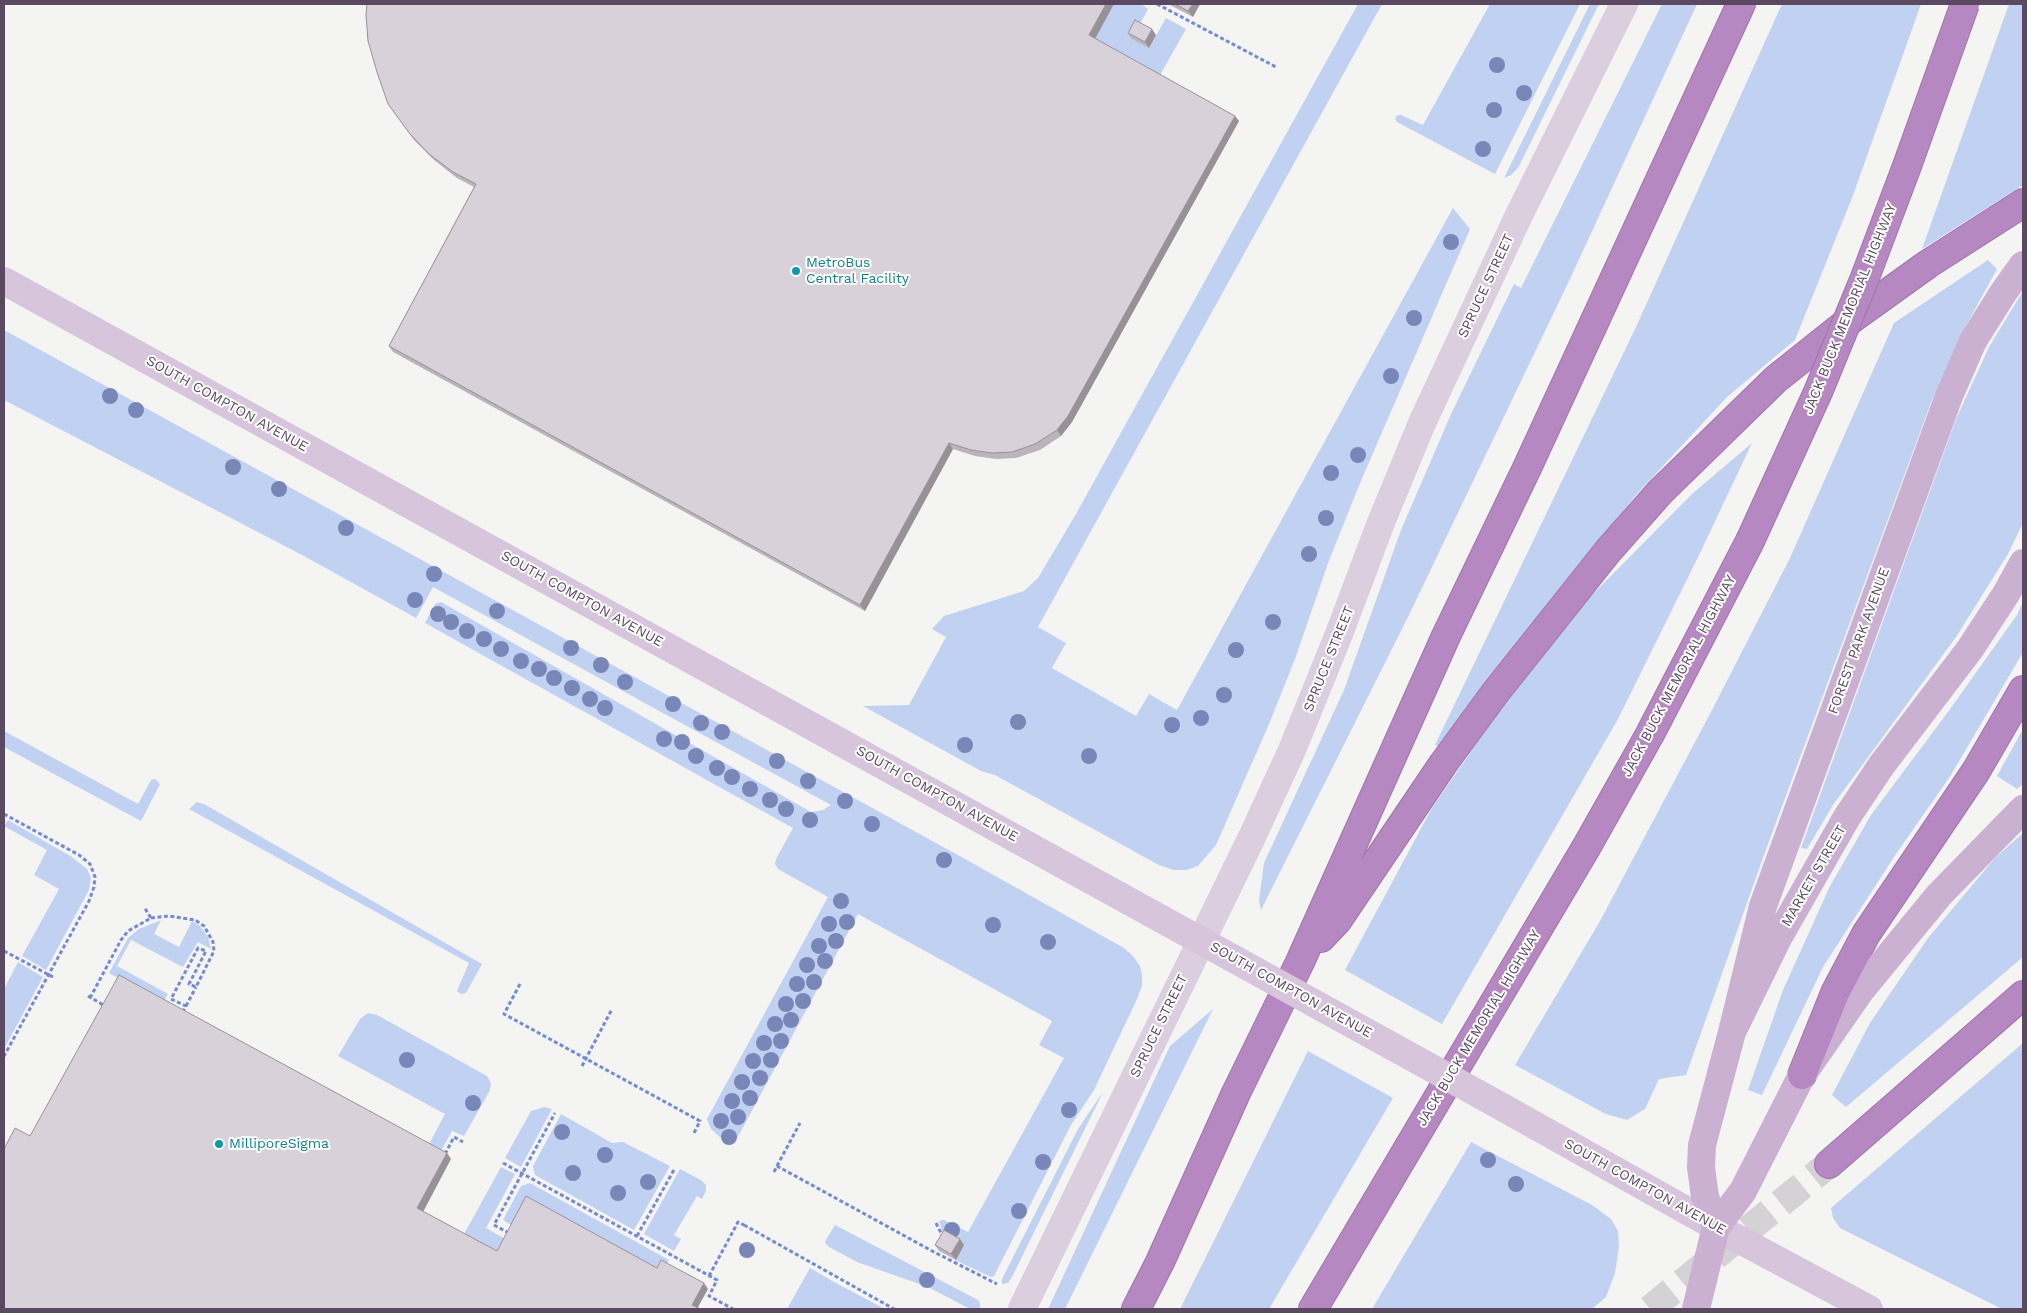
<!DOCTYPE html>
<style>
body{margin:0}
#map{position:relative;width:2027px;height:1313px;overflow:hidden;background:#f4f4f2;font-family:"Work Sans",sans-serif}
canvas{display:block}
.frame{position:absolute;inset:0;border:5px solid #5b4961;pointer-events:none}
</style>
<div id="map">
<canvas width="2027" height="1313"></canvas>
<div class="frame"></div>
</div>
<script>
const g = document.querySelector('canvas').getContext('2d');
g.lineJoin = 'round';
function paint(path, color) { g.fillStyle = color; g.fill(path, 'evenodd'); }
const poly = rows => new Path2D(rows.map(r => 'M' + r).join(''));
function strokePath(path, color, width, dash) { g.strokeStyle = color; g.lineWidth = width; g.lineCap = dash ? 'butt' : 'round'; g.setLineDash(dash || []); g.stroke(path); }
function label(font, color, halo, rows, align = 'center') {
  g.font = font + ' "Work Sans",sans-serif'; g.lineWidth = 4; g.setLineDash([]); g.textBaseline = 'middle'; g.strokeStyle = halo; g.fillStyle = color; for (const [text, x, y, turn = 0] of rows) {
    g.save(); g.translate(x, y); g.rotate((+turn || 0) * Math.PI / 180); g.textAlign = isNaN(turn) ? turn : align; if (halo) g.strokeText(text, 0, 0); g.fillText(text, 0, 0); g.restore();
  }
}
paint(poly([
 [1114,4,1141,4,1148,9,1139,26,1149,48,1166,18,1186,29,1159,77,1094,41],
 [1358,4,1382,4,1038,627,1066,643,1052,668,1136,716,1149,694,1177,710,1453,208,1470,229,1360,483,1328,563,1295,659,1269,724,1216,845,1198,866,1187,870,1174,870,1159,865,995,775,981,771,863,706,909,705,946,637,932,629,944,616,1024,591,1038,578,1076,514],
 [1490,4,1580,4,1495,174,1397,122,1395,118,1398,115,1401,115,1423,125],
 [1590,4,1599,4,1518,168,1511,175,1504,178],
 [1662,4,1697,4,1569,281,1408,617,1261,910,1259,900,1264,863,1344,690,1401,530,1452,412,1514,284,1521,288],
 [1782,4,1921,4,1852,198,1795,340,1727,397,1636,495,1510,652,1440,747,1435,745,1636,327],
 [2009,4,2023,4,2023,185,1922,249],
 [1988,260,1997,269,1963,331,1932,400,1764,855,1686,1075,1659,1079,1645,1109,1627,1120,1606,1114,1515,1065,1600,921,1712,710,1790,558,1894,323],
 [2023,291,2023,523,2008,554,1956,637,1833,805,1807,849,1801,848,1956,419,1989,347],
 [4,330,965,859,1124,948,1133,956,1140,966,1142,975,1142,986,1137,999,1094,1090,1071,1125,994,1276,991,1277,955,1260,964,1245,943,1234,939,1221,944,1220,968,1232,1064,1058,1039,1045,1052,1021,858,914,735,1142,729,1142,720,1137,711,1129,707,1119,828,897,778,869,775,864,776,859,793,828,425,623,435,604,441,602,811,812,823,810,831,805,433,587,416,618,304,556,4,400],
 [1752,443,1701,551,1618,719,1442,1024,1345,970,1432,808,1506,701,1589,598,1692,494],
 [2023,602,2022,654,1951,775,1894,857,1823,967,1762,1095,1748,1090,1783,990,1830,886,1871,815,1948,712,2017,615],
 [2023,729,2023,784,2017,789,1997,776],
 [4,731,138,804,151,780,155,779,160,784,141,821,4,747],
 [197,802,204,804,482,964,466,993,461,994,457,991,469,963,189,809],
 [8,820,72,857,87,869,91,878,89,890,46,970,22,956,59,889,34,875,47,850,4,826],
 [2023,833,2023,957,1846,1107,1832,1095,1870,1023,1928,938,1995,858],
 [161,920,154,934,179,947,192,921,200,926,208,937,211,949,198,942,183,967,131,940,117,966,168,994,163,1003,109,973,128,938,139,929],
 [18,962,43,977,4,1049,4,989],
 [1213,1009,1065,1309,1048,1309,1170,1046],
 [368,1013,377,1015,487,1076,491,1083,490,1090,464,1136,452,1131,440,1153,428,1146,445,1114,338,1056,360,1019],
 [2023,1043,2023,1309,2002,1309,1840,1228,1833,1218,1831,1208],
 [1308,1051,1393,1098,1269,1309,1180,1309],
 [1103,1092,1012,1277,1008,1283,1002,1284,1002,1279,1078,1129],
 [544,1107,552,1109,521,1167,505,1158,531,1111],
 [561,1114,612,1143,623,1142,670,1166,634,1230,535,1175,533,1166],
 [1471,1142,1592,1205,1611,1219,1618,1231,1619,1247,1615,1273,1606,1297,1592,1309,1372,1309],
 [501,1167,515,1174,486,1228,509,1241,501,1257,463,1236],
 [680,1169,701,1180,706,1185,706,1191,702,1199,697,1196,674,1235,681,1239,674,1251,644,1234],
 [530,1183,669,1260,661,1274,516,1228,503,1220,521,1186],
 [835,1225,978,1300,980,1303,980,1308,970,1309,928,1287,857,1262,829,1247,825,1243,826,1240],
 [810,1268,834,1282,885,1309,787,1309]
]), '#c1d1f2');
strokePath(poly([
 [1650,1309,1829,1164]
]), '#d5d2d5', 28, [28, 14]);
const motorway = poly([
 [1321,938,1337,921,1443,764,1495,693,1608,551,1660,492,1776,379,1850,320,1928,264,2023,203],
 [1802,1075,1835,993,1866,934,1976,771,2023,690],
 [1829,1164,2023,995],
 [1136,1309,1160,1262,1236,1093,1300,962,1446,636,1527,468,1741,4],
 [1313,1309,1587,846,1650,734,1750,541]
]);
strokePath(motorway, '#a373ae', 30);
strokePath(poly([
 [1157,4,1276,67],
 [4,814,79,855,90,864,95,877,94,887,89,901,4,1056],
 [151,918,169,916,195,920,204,926,213,942,214,951,196,987,189,984,206,951,198,948,171,999,186,1006,182,1013],
 [4,951,53,977],
 [520,984,504,1014,700,1121,693,1135],
 [88,996,105,1006],
 [90,998,121,940,128,931,151,918,144,907],
 [186,1006,196,987],
 [582,1066,612,1009],
 [445,1154,454,1137,463,1142],
 [503,1163,717,1280,709,1296,733,1309],
 [777,1166,800,1123],
 [774,1172,777,1166,934,1252,997,1284],
 [936,1223,942,1235,941,1238],
 [744,1225,894,1309],
 [509,1233,494,1225,555,1113],
 [637,1236,675,1168],
 [709,1276,738,1222,744,1225,746,1223]
]), '#768ad2', 3, [4, 2.5]);
strokePath(poly([
 [1022,1309,1252,837,1292,750,1339,634,1380,525,1422,423,1519,215,1624,4]
]), '#dbcedf', 28);
strokePath(poly([
 [4,281,1234,959],
 [1504,1108,1716,1227,1869,1309]
]), '#d7c5db', 28);
strokePath(poly([
 [1732,1032,1763,906,1949,396,1973,341,2003,293,2023,265],
 [1716,1227,1705,1197,1701,1167,1702,1145,1732,1032,1778,938,1847,817,1881,766,1970,649,2006,594,2023,563],
 [1696,1309,1716,1227,1743,1191,1802,1075,1861,990,1939,895,2023,809]
]), '#cab1d1', 28);
strokePath(motorway, '#b688c2', 28);
const motorwayBridge = poly([
 [1750,541,1818,392,1864,280,1907,166,1965,4]
]);
strokePath(motorwayBridge, '#a373ae', 30, []);
strokePath(poly([
 [1234,959,1504,1108]
]), '#d7c5db', 28);
strokePath(motorwayBridge, '#b688c2', 28);
g.fillStyle = '#7887b8';
for (const [x, y] of [
 [1497,65],
 [1524,93],
 [1494,110],
 [1483,149],
 [1451,242],
 [1414,318],
 [1391,376],
 [110,396],
 [136,410],
 [1358,455],
 [233,467],
 [1331,473],
 [279,489],
 [1326,518],
 [346,528],
 [1309,554],
 [434,574],
 [415,600],
 [497,611],
 [438,614],
 [451,622],
 [1273,622],
 [467,631],
 [484,639],
 [571,648],
 [501,649],
 [1236,650],
 [521,661],
 [601,665],
 [539,669],
 [554,678],
 [625,682],
 [572,688],
 [1224,695],
 [590,699],
 [673,704],
 [605,708],
 [1201,718],
 [1018,722],
 [701,723],
 [1172,725],
 [722,732],
 [664,739],
 [682,742],
 [965,745],
 [696,756],
 [1089,756],
 [777,761],
 [717,768],
 [732,777],
 [808,781],
 [750,789],
 [770,800],
 [845,801],
 [786,809],
 [810,820],
 [872,824],
 [944,860],
 [841,901],
 [847,922],
 [829,924],
 [993,925],
 [836,941],
 [1048,942],
 [819,946],
 [825,961],
 [807,965],
 [814,982],
 [797,984],
 [803,1001],
 [786,1004],
 [791,1020],
 [775,1024],
 [781,1041],
 [764,1043],
 [407,1060],
 [771,1060],
 [753,1061],
 [760,1078],
 [742,1082],
 [750,1098],
 [732,1101],
 [473,1103],
 [1069,1110],
 [738,1117],
 [721,1121],
 [562,1132],
 [729,1137],
 [605,1155],
 [1488,1160],
 [1043,1162],
 [573,1173],
 [648,1182],
 [1516,1184],
 [618,1193],
 [1019,1211],
 [952,1230],
 [747,1250],
 [927,1280]
]) { g.beginPath(); g.arc(x, y, 8, 0, 2 * Math.PI); g.fill(); }
paint(poly([
 [367,4,1114,4,1095,38,1239,121,1072,422,1061,436,1040,450,1016,458,996,459,975,456,953,449,865,611,393,352,389,346,474,187,457,178,434,160,414,140,388,104],
 [1168,4,1200,4,1193,17],
 [1128,33,1156,35,1149,48,1132,39],
 [935,1245,964,1245,956,1260,939,1251]
]), '#bbb4bb');
paint(poly([
 [1106,4,1114,4,1094,41,1089,35],
 [1193,4,1200,4,1193,17,1188,11],
 [1152,29,1156,35,1149,48,1145,42],
 [1235,116,1239,121,1072,422,1061,436,1057,430],
 [949,443,953,449,865,611,860,605],
 [447,1153,451,1159,422,1214,417,1208],
 [960,1239,964,1245,956,1260,951,1254],
 [704,1283,708,1289,697,1309,692,1305]
]), '#989298');
const building = poly([
 [367,4,1106,4,1089,35,1235,116,1068,416,1057,430,1035,444,1012,452,992,453,971,450,949,443,860,605,389,346,476,184,453,172,429,154,410,134,388,104,377,72,368,41,366,14,367,4],
 [1175,4,1193,4,1188,11,1175,4],
 [1135,20,1152,29,1145,42,1128,33,1135,20],
 [119,975,447,1153,417,1208,497,1251,526,1196,657,1268,661,1260,704,1283,692,1305,700,1309,4,1309,4,1149,15,1128,30,1136,119,975],
 [944,1230,960,1239,951,1254,935,1245,944,1230]
]);
paint(building, '#d9d1d9');
strokePath(building, '#989298', 1);
for (const [x, y, r, color] of [
 [796,271,5,"#0f9aa8"],
 [219,1144,5,"#0f9aa8"]
]) { const dot = new Path2D(); dot.arc(x, y, r, 0, 2 * Math.PI); g.fillStyle = color; g.fill(dot); strokePath(dot, '#fff', 2); }
label('14px', '#0d838f', '#fff', [
 ["MetroBus",806,263],
 ["Central Facility",806,279],
 ["MilliporeSigma",229,1144]
], 'left');
label('14px', '#5b4961', '#fff', [
 ["SPRUCE STREET",1486,286,-65],
 ["JACK BUCK MEMORIAL HIGHWAY",1850,309,-68],
 ["SOUTH COMPTON AVENUE",227,404,29],
 ["SOUTH COMPTON AVENUE",582,599,29],
 ["FOREST PARK AVENUE",1859,641,-70],
 ["SPRUCE STREET",1329,659,-68],
 ["JACK BUCK MEMORIAL HIGHWAY",1679,676,-62],
 ["SOUTH COMPTON AVENUE",937,794,29],
 ["MARKET STREET",1814,876,-60],
 ["SOUTH COMPTON AVENUE",1291,990,29],
 ["SPRUCE STREET",1159,1026,-64],
 ["JACK BUCK MEMORIAL HIGHWAY",1479,1028,-59],
 ["SOUTH COMPTON AVENUE",1645,1187,29]
]);
</script>
